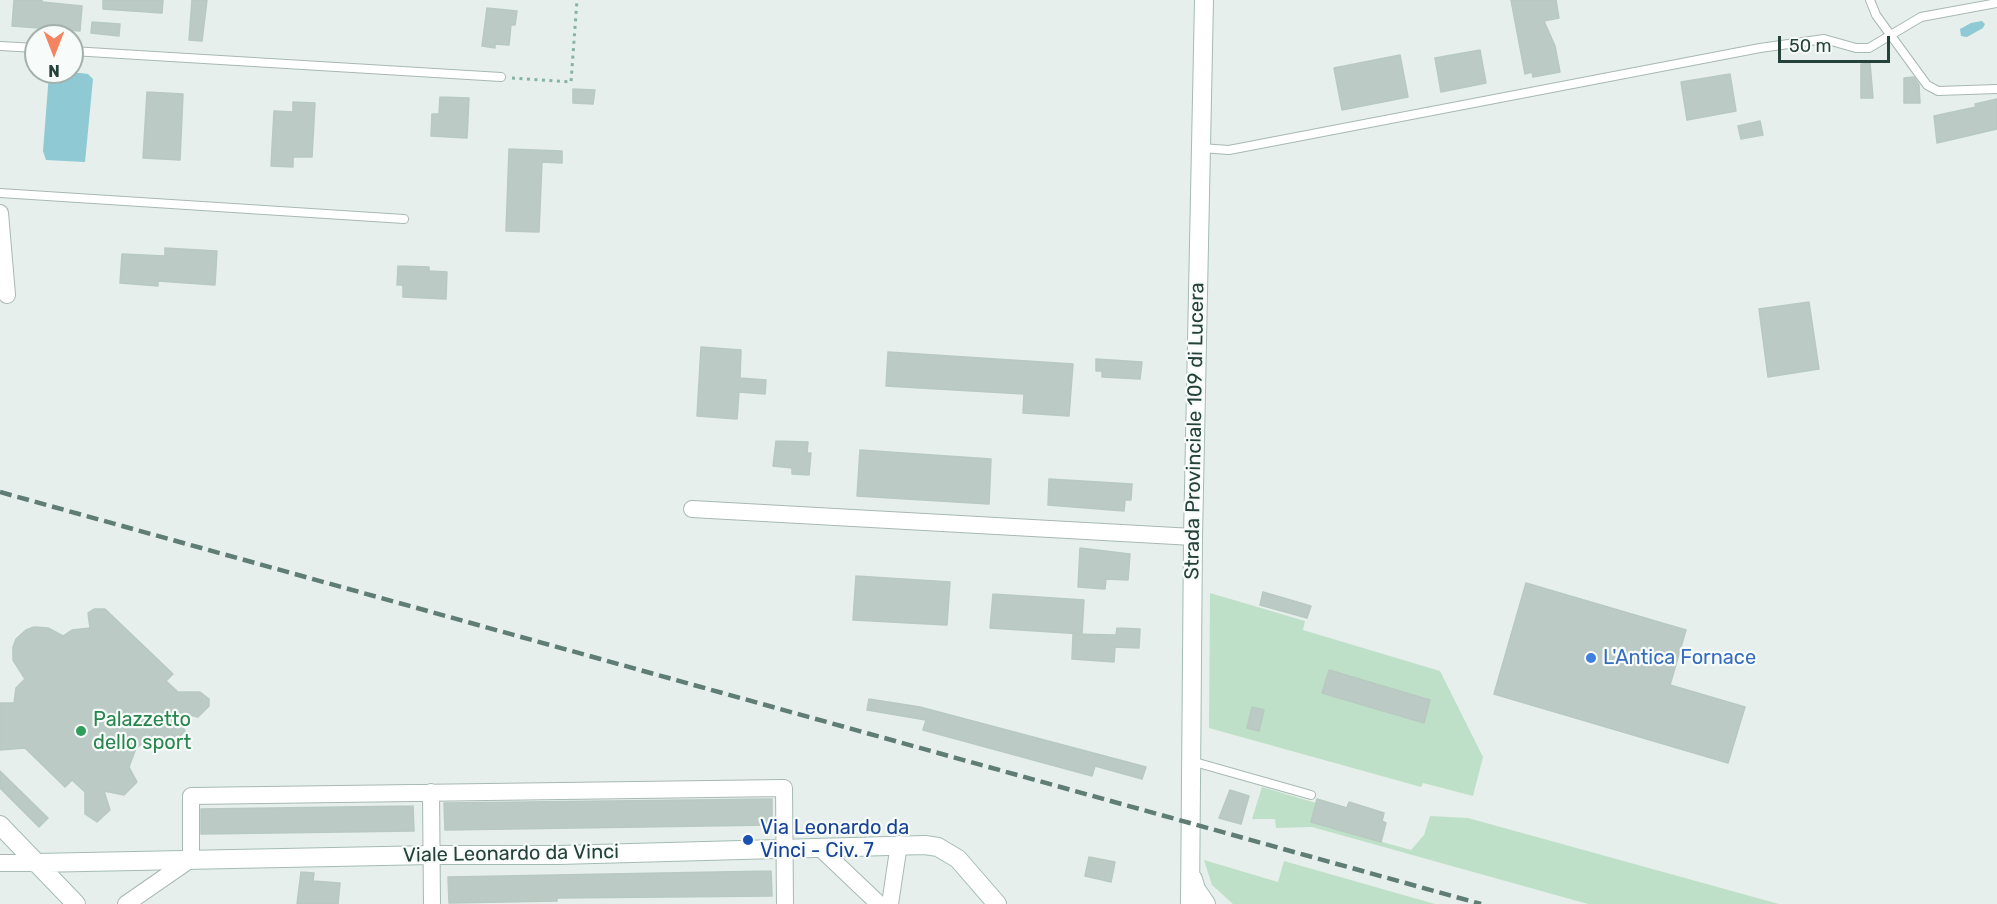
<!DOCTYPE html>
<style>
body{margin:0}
#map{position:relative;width:1997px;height:904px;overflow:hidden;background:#e6efeb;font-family:Rubik,sans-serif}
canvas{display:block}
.north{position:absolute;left:24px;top:24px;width:60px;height:60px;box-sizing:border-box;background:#f7fbf9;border:2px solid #a3b1ad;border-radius:50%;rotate:180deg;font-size:16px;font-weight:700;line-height:24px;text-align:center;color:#24423a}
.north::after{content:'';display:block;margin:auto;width:21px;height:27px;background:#f4845f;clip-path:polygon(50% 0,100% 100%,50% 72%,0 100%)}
.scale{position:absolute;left:1778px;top:36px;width:112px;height:27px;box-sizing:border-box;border:3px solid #24423a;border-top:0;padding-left:8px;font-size:18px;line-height:21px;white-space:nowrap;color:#24423a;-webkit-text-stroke:4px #f7fbf9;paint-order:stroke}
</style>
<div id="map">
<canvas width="1997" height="904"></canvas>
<div class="north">N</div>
<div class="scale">50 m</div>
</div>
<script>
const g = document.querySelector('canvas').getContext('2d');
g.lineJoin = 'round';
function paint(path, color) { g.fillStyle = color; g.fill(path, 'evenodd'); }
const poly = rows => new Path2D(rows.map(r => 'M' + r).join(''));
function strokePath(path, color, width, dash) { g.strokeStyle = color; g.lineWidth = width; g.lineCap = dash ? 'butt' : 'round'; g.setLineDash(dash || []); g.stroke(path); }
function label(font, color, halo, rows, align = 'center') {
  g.font = font + ' Rubik,sans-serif'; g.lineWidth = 4.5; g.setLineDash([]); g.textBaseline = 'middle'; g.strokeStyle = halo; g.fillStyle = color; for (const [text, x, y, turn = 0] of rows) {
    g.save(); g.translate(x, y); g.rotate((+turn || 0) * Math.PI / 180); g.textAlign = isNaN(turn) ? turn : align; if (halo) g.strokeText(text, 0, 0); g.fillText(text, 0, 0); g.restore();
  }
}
paint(poly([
 [1210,593,1305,621,1303,630,1440,671,1483,757,1473,796,1423,783,1421,787,1209,728],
 [1262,787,1316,803,1311,822,1411,850,1424,835,1430,816,1468,818,1779,904,1588,904,1312,827,1276,828,1275,819,1252,819],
 [1204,860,1278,882,1284,861,1435,904,1233,904,1212,885]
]), '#bfe0c8');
paint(poly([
 [1982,21,1985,24,1983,28,1967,37,1961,36,1960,29,1971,23],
 [49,74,80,73,88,74,93,79,85,162,46,160,43,151]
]), '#8ec9d4');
const building = poly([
 [14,0,42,0,42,2,82,6,80,31,12,26,14,0],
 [103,0,163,0,162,13,103,9,103,0],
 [192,0,207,0,202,41,189,40,192,0],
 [1511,0,1556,0,1559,18,1544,21,1555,46,1560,72,1533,77,1532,72,1525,74,1511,0],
 [487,8,517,11,515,25,511,25,509,45,495,44,495,48,482,46,487,8],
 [92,22,120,24,119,36,91,33,92,22],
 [1480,50,1486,83,1441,92,1435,58,1480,50],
 [1400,55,1408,97,1342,110,1334,68,1400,55],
 [1870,63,1873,98,1861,98,1861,64,1870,63],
 [1730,74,1736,111,1687,120,1681,82,1730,74],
 [1914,77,1919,85,1920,103,1904,103,1904,78,1914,77],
 [573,89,595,90,593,104,573,103,573,89],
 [147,92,183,94,180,160,143,158,147,92],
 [440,97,469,98,467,138,431,136,432,114,439,114,440,97],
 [1997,99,1997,129,1937,143,1934,116,1976,107,1975,104,1997,99],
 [293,102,315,103,312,157,293,157,293,167,271,166,274,111,293,112,293,102],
 [1760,121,1763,135,1741,139,1738,126,1760,121],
 [509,149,562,151,562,163,542,162,539,232,506,231,509,149],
 [165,248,217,251,215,285,158,281,158,286,120,283,122,254,165,256,165,248],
 [398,266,429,267,429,271,447,272,446,299,403,297,403,285,397,285,398,266],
 [1809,302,1819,369,1768,377,1759,309,1809,302],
 [701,347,741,350,740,378,766,380,765,394,739,392,737,419,697,416,701,347],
 [888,352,1073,364,1069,416,1023,413,1024,394,886,386,888,352],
 [1096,359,1142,362,1140,379,1102,377,1102,371,1096,371,1096,359],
 [776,441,808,442,807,453,811,453,809,475,792,474,792,468,773,466,776,441],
 [860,450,991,459,989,504,857,496,860,450],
 [1049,479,1132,484,1131,500,1125,500,1124,511,1048,505,1049,479],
 [1080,548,1130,554,1128,580,1106,579,1105,589,1078,587,1080,548],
 [856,576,950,582,947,625,853,620,856,576],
 [1526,583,1686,630,1670,685,1745,707,1728,763,1494,694,1526,583],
 [1263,592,1311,606,1307,618,1260,605,1263,592],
 [993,594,1084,600,1082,634,990,628,993,594],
 [94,609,105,609,173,674,166,681,178,692,200,692,209,699,209,706,198,717,177,712,185,731,172,745,159,740,148,740,136,748,129,767,137,782,124,795,104,791,110,810,97,822,85,814,85,792,72,780,65,787,25,748,0,750,0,703,14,703,16,688,25,679,13,660,13,647,16,639,26,630,34,627,48,628,63,636,72,630,90,628,88,613,94,609],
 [1117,628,1140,629,1139,648,1115,647,1114,662,1072,659,1073,634,1116,635,1117,628],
 [1329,670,1430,700,1424,723,1322,693,1329,670],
 [869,699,920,707,1146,767,1142,779,1095,766,1092,776,923,730,926,720,867,710,869,699],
 [1252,707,1264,710,1259,731,1247,728,1252,707],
 [0,771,48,818,39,827,0,788,0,771],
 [1230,790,1249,796,1241,824,1219,818,1230,790],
 [772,799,772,825,445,830,444,803,772,799],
 [1317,799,1347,808,1349,802,1384,813,1382,821,1386,823,1381,842,1311,822,1317,799],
 [413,806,414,831,201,834,201,809,413,806],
 [1089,857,1115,862,1111,882,1085,876,1089,857],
 [771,871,772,896,557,898,557,901,449,903,448,877,771,871],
 [301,872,314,873,313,881,340,883,338,904,297,904,301,872]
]);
paint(building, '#bbcac4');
strokePath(building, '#b8c9c2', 1.5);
const lane = poly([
 [1870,0,1876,15,1927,85,1938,91,1997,89],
 [0,46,36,48],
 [72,51,501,77],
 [1201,148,1229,150,1760,48,1824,39,1856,48,1869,48,1921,17,1997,3],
 [0,193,404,219],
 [1191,761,1311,795]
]);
const street = poly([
 [0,213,7,295],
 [692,509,1193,537],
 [431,792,432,904],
 [819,847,879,904],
 [0,863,35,863],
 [126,904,191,859,191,796,784,788,785,904],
 [890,904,899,844]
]);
const secondary = poly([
 [0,825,76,904],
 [35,863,432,855,558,855,925,845,938,847,958,859,997,904],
 [1193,879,1196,889,1206,904],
 [1190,904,1193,537,1204,0]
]);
strokePath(lane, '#a8b8b2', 10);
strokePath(street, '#a8b8b2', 18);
strokePath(secondary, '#a4bbb3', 20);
strokePath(poly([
 [512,78,571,82,577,0]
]), '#86b3a5', 3, [3, 4.5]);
strokePath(lane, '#fff', 8);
strokePath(street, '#fff', 16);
strokePath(secondary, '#fff', 18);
strokePath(poly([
 [0,492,1481,904]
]), '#5f7d75', 4.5, [12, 6]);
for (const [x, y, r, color] of [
 [1591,658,6,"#3f7fe0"],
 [81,731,6,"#2e9e5b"],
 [748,840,6,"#1a4fb4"]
]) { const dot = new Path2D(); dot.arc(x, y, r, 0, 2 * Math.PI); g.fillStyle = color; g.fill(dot); strokePath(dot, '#f7fbf9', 2); }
label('20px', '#24423a', '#f7fbf9', [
 ["Strada Provinciale 109 di Lucera",1195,431,-89],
 ["Viale Leonardo da Vinci",511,854,-1]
]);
label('20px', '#366cbe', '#f7fbf9', [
 ["L'Antica Fornace",1603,658]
], 'left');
label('20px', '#27864d', '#f7fbf9', [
 ["Palazzetto",93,720],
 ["dello sport",93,743]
], 'left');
label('20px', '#164399', '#f7fbf9', [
 ["Via Leonardo da",760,828],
 ["Vinci - Civ. 7",760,851]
], 'left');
</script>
